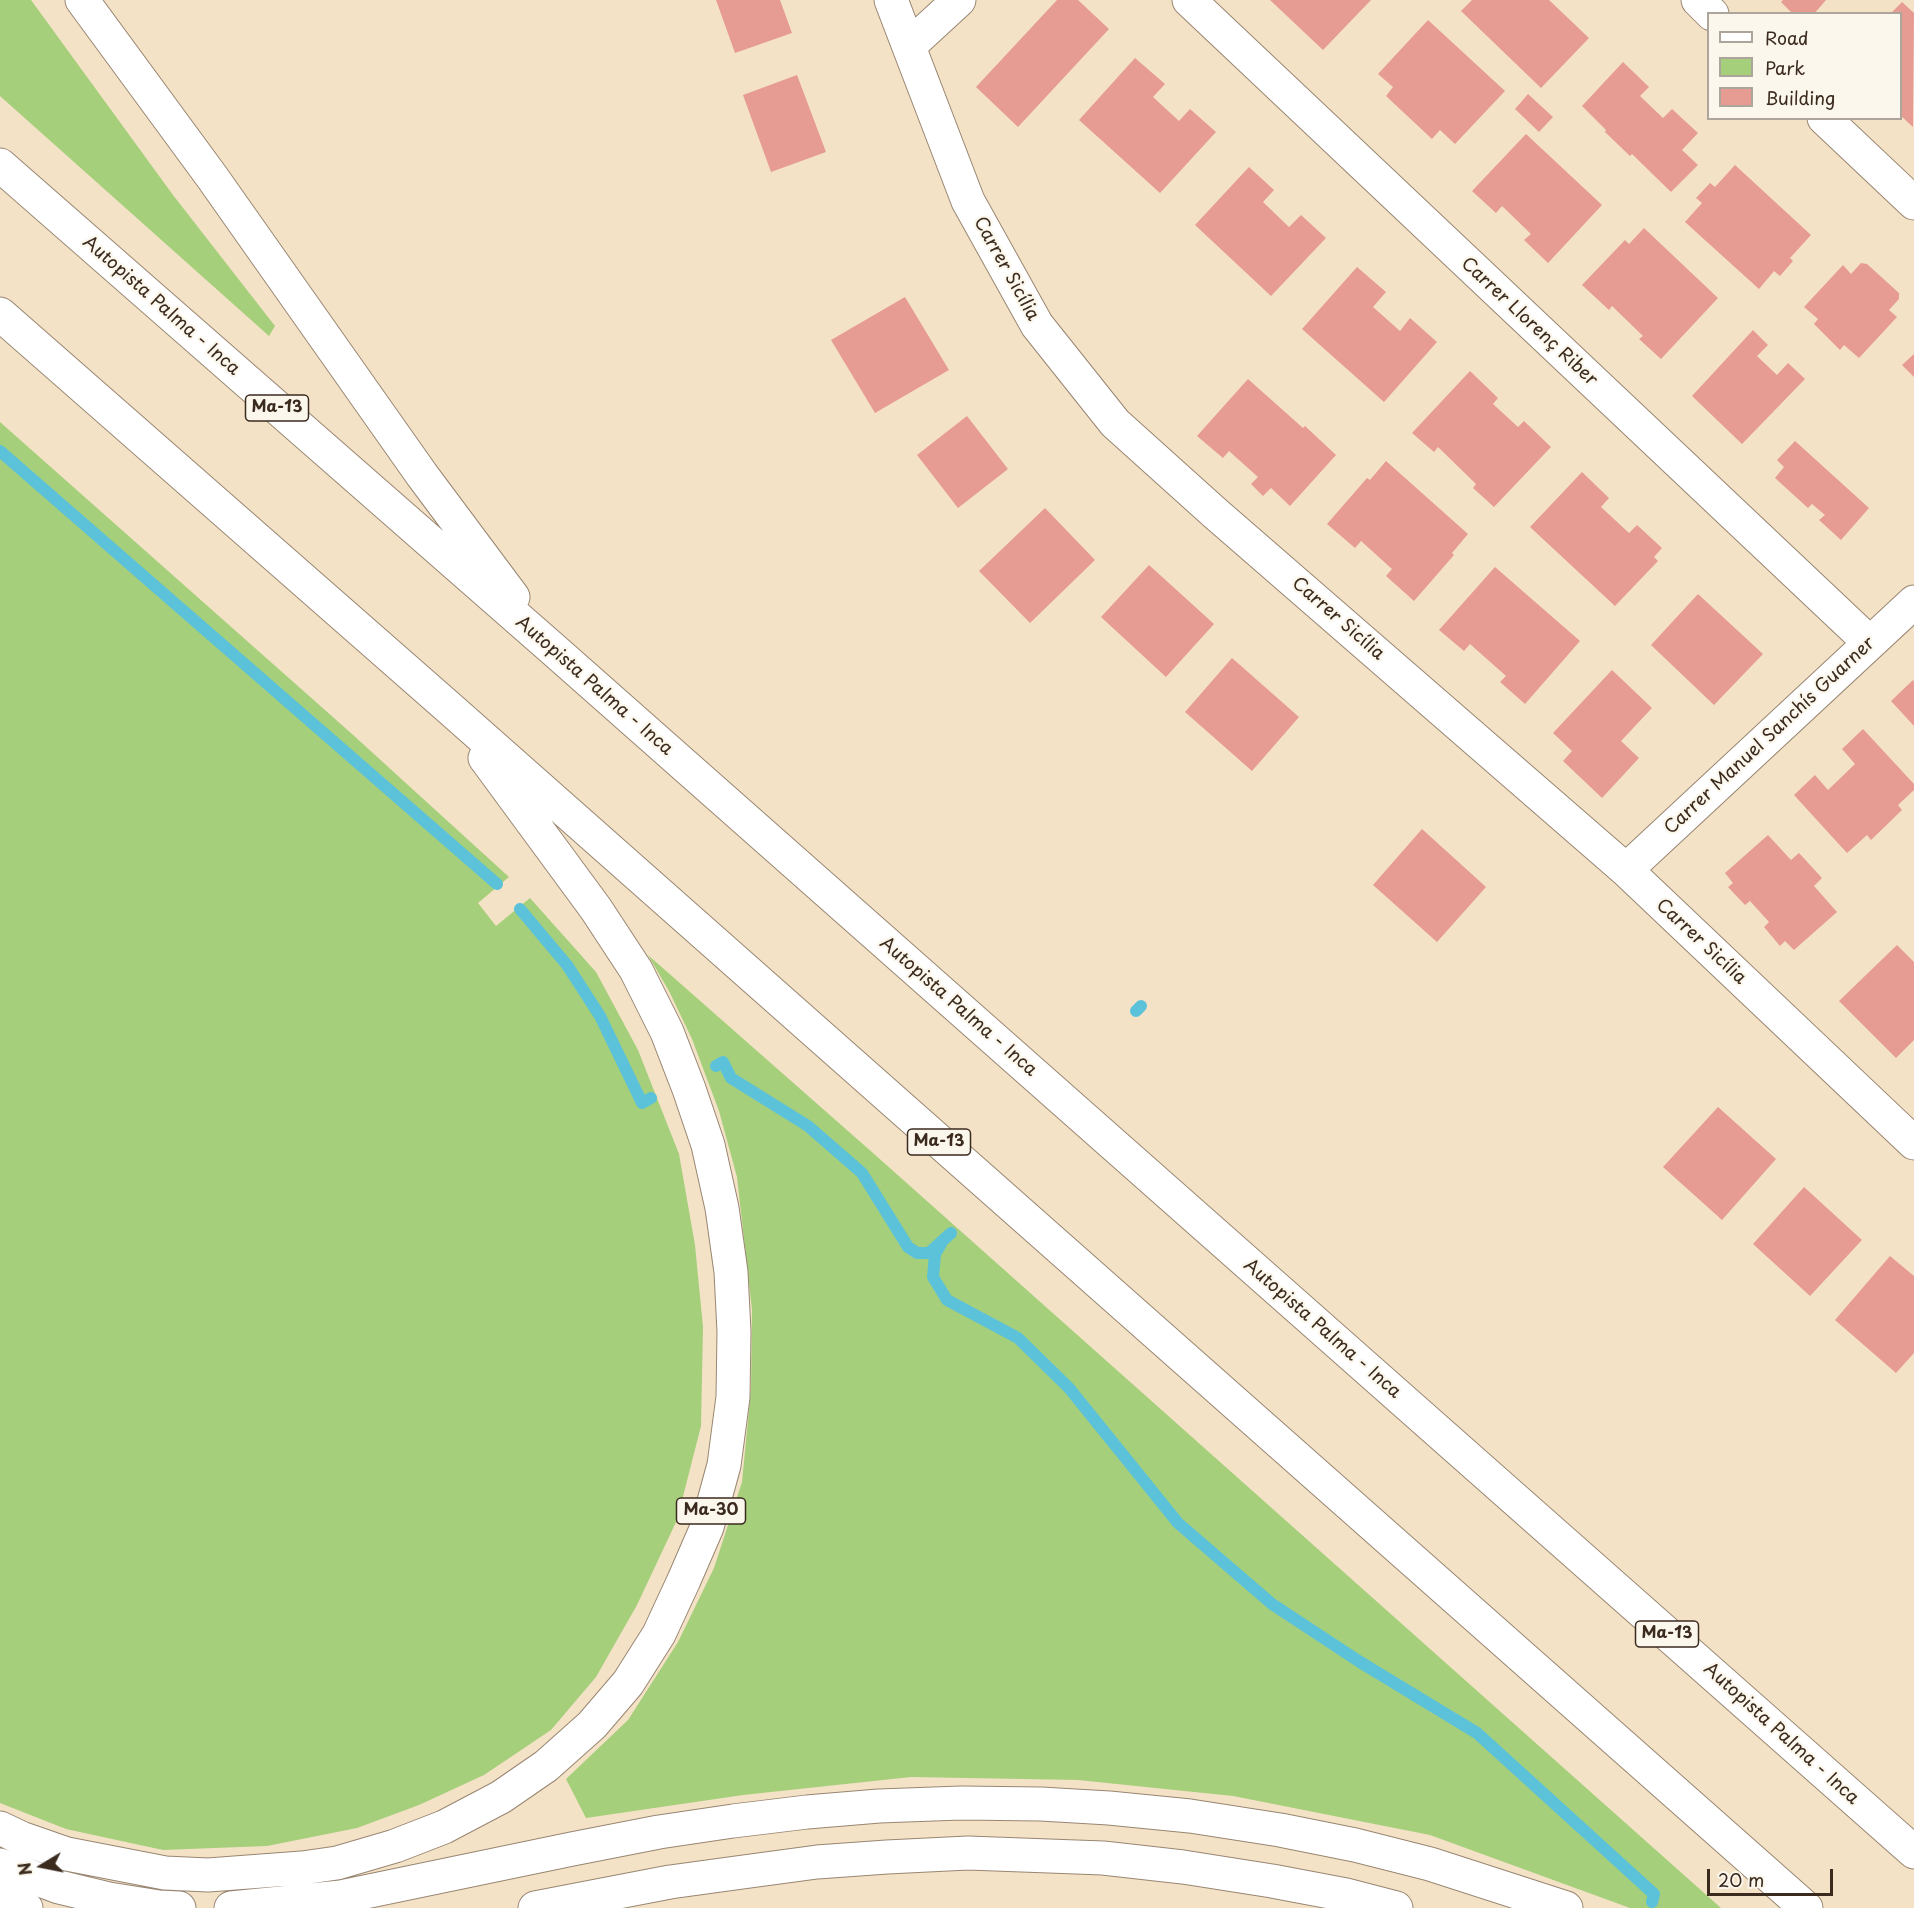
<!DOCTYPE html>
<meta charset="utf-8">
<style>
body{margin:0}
#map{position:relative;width:1914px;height:1908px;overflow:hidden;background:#f4e2c7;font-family:"Playpen Sans",sans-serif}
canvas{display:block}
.legend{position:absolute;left:1707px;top:12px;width:195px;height:108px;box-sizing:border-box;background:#fbf7ec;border:2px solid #aea59a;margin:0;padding:8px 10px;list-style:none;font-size:18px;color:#3b2a1e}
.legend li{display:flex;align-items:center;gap:12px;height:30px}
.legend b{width:30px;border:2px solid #aea59a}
.north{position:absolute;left:12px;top:1836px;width:60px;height:60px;-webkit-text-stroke:4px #fbf7ec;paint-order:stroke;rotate:260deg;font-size:16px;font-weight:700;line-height:24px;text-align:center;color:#3b2a1e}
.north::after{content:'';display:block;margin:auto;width:21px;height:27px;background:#3b2a1e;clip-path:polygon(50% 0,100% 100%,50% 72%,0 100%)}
.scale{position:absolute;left:1707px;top:1869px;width:126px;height:27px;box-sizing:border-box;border:3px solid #3b2a1e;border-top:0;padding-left:8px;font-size:18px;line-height:21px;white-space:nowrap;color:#3b2a1e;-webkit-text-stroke:4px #fbf7ec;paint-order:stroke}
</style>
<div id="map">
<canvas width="1914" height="1908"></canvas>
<ul class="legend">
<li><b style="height:8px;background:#fff"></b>Road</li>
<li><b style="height:16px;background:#a5cf7b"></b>Park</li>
<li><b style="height:16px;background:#e69b93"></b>Building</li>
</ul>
<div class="north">N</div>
<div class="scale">20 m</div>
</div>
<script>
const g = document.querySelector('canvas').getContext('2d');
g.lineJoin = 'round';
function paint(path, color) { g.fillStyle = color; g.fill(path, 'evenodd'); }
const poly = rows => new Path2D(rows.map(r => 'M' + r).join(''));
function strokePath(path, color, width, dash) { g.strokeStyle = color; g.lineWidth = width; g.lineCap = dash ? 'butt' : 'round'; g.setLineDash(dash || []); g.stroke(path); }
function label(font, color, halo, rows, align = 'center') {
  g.font = font + ' "Playpen Sans",sans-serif'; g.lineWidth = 4.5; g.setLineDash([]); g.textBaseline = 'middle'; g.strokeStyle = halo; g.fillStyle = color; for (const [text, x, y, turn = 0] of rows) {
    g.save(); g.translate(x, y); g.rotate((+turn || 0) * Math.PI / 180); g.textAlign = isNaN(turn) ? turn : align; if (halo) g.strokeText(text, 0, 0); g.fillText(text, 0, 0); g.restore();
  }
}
paint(poly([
 [0,0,31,0,173,195,275,326,269,336,0,96],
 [0,422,352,734,509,877,478,903,496,926,530,898,596,972,638,1050,679,1154,695,1245,703,1327,701,1426,677,1520,637,1605,596,1677,551,1730,484,1775,419,1805,357,1828,267,1846,163,1850,66,1829,0,1803],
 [648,955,873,1153,1721,1908,1630,1908,1430,1835,1233,1796,1078,1780,911,1777,743,1795,586,1818,566,1779,628,1720,678,1642,714,1568,742,1482,751,1389,752,1310,737,1177,719,1111,692,1039,669,991]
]), '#a5cf7b');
strokePath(poly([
 [0,451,497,884],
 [520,909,567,965,600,1016,642,1103,651,1098],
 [1136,1011,1141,1006],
 [716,1066,723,1062,731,1078,808,1126,862,1173,908,1247,917,1253,929,1253,951,1233],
 [941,1244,935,1254,933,1277,947,1300,1018,1338,1069,1388,1178,1523,1272,1604,1360,1662,1477,1733,1654,1894,1652,1902]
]), '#5cc2da', 12);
paint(poly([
 [716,0,780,0,792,33,735,53],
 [1057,0,1078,0,1109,29,1018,127,976,87],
 [1270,0,1371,0,1323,50],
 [1472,0,1549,0,1589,38,1541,88,1461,11],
 [1783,0,1826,0,1814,14,1793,14,1781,2],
 [1902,2,1914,13,1913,127,1900,115,1900,14,1890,14],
 [1428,20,1505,91,1455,144,1440,130,1432,139,1386,96,1393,87,1378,74],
 [1135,58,1165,84,1153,97,1179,121,1190,109,1216,132,1160,193,1079,120],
 [1623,62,1649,87,1640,96,1663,118,1672,109,1698,133,1682,150,1698,165,1671,192,1632,154,1630,156,1605,132,1606,130,1582,106],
 [797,75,826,152,771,172,743,95],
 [1528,94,1553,117,1539,132,1515,109],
 [1526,134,1602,205,1548,263,1524,240,1531,234,1502,206,1496,213,1472,191],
 [1735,165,1811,235,1790,258,1793,261,1780,276,1774,271,1759,289,1685,222,1702,203,1696,198,1710,183,1715,187],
 [1249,167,1274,190,1263,202,1289,227,1301,215,1326,238,1271,296,1195,225],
 [1644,228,1718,298,1661,359,1639,339,1643,336,1612,306,1609,310,1582,285,1625,240,1629,244],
 [1861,263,1867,264,1899,293,1899,299,1889,310,1897,317,1859,358,1844,345,1840,350,1814,324,1818,319,1804,307,1843,265,1851,274],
 [1357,267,1386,292,1373,307,1400,331,1410,318,1437,342,1384,402,1302,329],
 [905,297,949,370,875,413,831,340],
 [1753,330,1768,345,1757,356,1777,375,1788,363,1805,379,1742,444,1692,396],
 [1914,354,1914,377,1902,365],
 [1470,371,1498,398,1493,404,1518,427,1524,421,1551,447,1494,507,1473,488,1476,484,1438,447,1434,452,1412,433],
 [1248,379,1303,428,1305,426,1336,455,1290,506,1271,488,1263,496,1251,484,1258,477,1229,451,1223,458,1197,436],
 [967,416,1008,469,958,508,917,455],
 [1795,441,1869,508,1841,540,1819,520,1825,515,1812,504,1808,508,1775,478,1784,467,1777,460],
 [1386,461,1468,534,1452,553,1454,555,1414,601,1386,576,1392,569,1361,541,1355,548,1327,524,1367,478,1370,480],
 [1582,472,1609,498,1601,507,1629,533,1637,525,1662,548,1654,557,1658,561,1615,606,1530,527],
 [1045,508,1095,560,1030,623,979,571],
 [1149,565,1214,624,1166,677,1101,617],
 [1495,567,1580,641,1525,704,1500,682,1506,676,1470,644,1464,651,1439,630],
 [1698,594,1763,654,1714,705,1651,645],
 [1232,658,1299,717,1252,771,1185,712],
 [1612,670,1652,708,1621,741,1639,758,1602,798,1563,761,1572,751,1553,733],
 [1913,680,1914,682,1914,726,1891,701],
 [1863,729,1914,784,1914,790,1898,805,1902,810,1871,840,1867,835,1847,853,1794,795,1815,775,1828,790,1855,764,1842,749],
 [1422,829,1486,887,1437,942,1373,885],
 [1768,835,1791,860,1799,853,1822,878,1814,886,1837,912,1794,950,1785,941,1780,946,1764,927,1769,922,1750,901,1745,905,1728,887,1733,883,1725,873],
 [1897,945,1914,962,1914,1040,1896,1058,1839,1001],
 [1718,1107,1776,1159,1722,1220,1663,1167],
 [1804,1187,1862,1240,1810,1296,1753,1244],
 [1890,1256,1914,1276,1914,1353,1896,1373,1835,1320]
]), '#e69b93');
const minor = poly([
 [891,0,968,201,1037,325,1115,423,1215,513,1626,870,1914,1143],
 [1189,0,1870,643],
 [1698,0,1712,14],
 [909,46,959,0],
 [1824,118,1914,203],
 [1626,870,1914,602]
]);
const trunk = poly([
 [0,1897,26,1908],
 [535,1908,670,1882,743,1872,817,1862,887,1857,968,1853,1103,1858,1183,1867,1272,1881,1346,1895,1396,1908]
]);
const motorway = poly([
 [82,0,212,177,422,475,513,597],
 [0,165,554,650,1914,1852],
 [0,314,447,706,1806,1908],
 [0,1828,21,1838,67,1854,165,1873,208,1875,302,1868,337,1863,395,1846,444,1827,501,1797,546,1766,592,1725,628,1683,659,1634,684,1580,707,1527,724,1465,733,1397,734,1332,731,1272,722,1208,708,1145,689,1089,667,1032,636,970,596,909,485,758],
 [0,1865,59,1887,109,1899,159,1907,179,1908],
 [231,1908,341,1897,572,1849,659,1832,733,1821,807,1812,879,1806,961,1803,1041,1804,1109,1808,1190,1816,1280,1830,1355,1845,1430,1864,1566,1908]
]);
strokePath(minor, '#988672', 35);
strokePath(trunk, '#988672', 35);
strokePath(motorway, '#988672', 35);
strokePath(minor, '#fff', 33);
strokePath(trunk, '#fff', 33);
strokePath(motorway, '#fff', 33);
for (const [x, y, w] of [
 [277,408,63],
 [939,1142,63],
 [711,1511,69],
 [1667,1634,63]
]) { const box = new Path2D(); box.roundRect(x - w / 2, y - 13, w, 26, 4.5); g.fillStyle = '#fbf7ec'; g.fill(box); strokePath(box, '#3b2a1e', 1.5); }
label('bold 16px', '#3b2a1e', null, [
 ["Ma-13",277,408],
 ["Ma-13",939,1142],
 ["Ma-30",711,1511],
 ["Ma-13",1667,1634]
]);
label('18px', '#3b2a1e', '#fbf7ec', [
 ["Carrer Sicília",1006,269,61],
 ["Autopista Palma - Inca",161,306,41],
 ["Carrer Llorenç Riber",1529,322,43],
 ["Carrer Sicília",1338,619,41],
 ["Autopista Palma - Inca",594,686,41],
 ["Carrer Manuel Sanchís Guarner",1770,736,-43],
 ["Carrer Sicília",1701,942,43],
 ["Autopista Palma - Inca",958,1007,41],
 ["Autopista Palma - Inca",1322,1329,41],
 ["Autopista Palma - Inca",1781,1734,42]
]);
</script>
